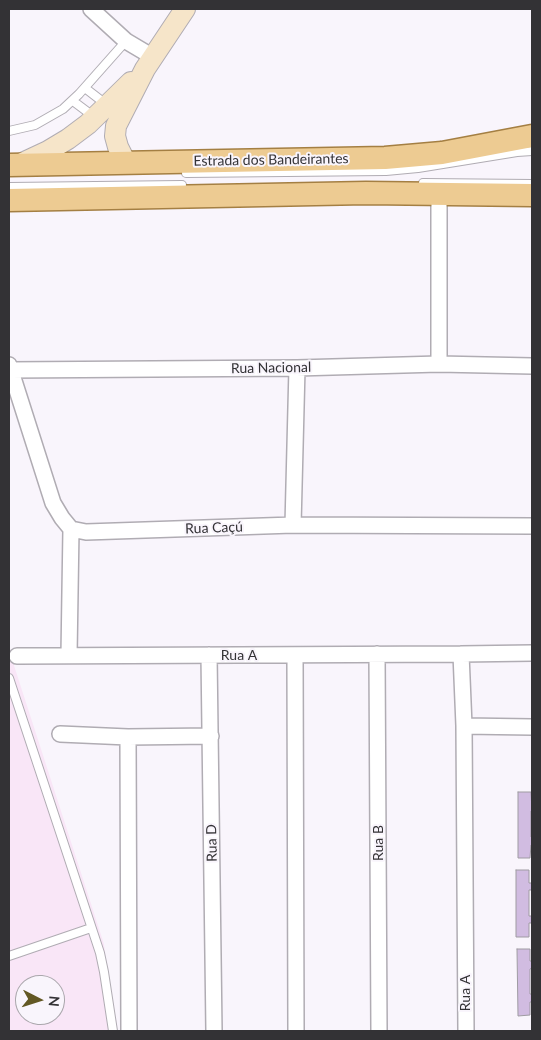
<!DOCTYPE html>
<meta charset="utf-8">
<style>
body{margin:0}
#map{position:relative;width:541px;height:1040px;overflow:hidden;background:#f9f5fc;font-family:Lato,sans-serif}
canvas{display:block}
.frame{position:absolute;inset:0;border:10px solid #333235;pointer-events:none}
.north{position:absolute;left:15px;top:975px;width:50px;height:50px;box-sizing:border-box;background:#f9f5fc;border:1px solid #aaa7ac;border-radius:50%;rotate:95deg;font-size:14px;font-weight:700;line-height:20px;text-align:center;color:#333235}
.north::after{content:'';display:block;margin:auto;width:18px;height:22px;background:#635824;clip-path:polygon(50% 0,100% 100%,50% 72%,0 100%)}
</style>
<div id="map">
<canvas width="541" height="1040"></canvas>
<div class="frame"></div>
<div class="north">N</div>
</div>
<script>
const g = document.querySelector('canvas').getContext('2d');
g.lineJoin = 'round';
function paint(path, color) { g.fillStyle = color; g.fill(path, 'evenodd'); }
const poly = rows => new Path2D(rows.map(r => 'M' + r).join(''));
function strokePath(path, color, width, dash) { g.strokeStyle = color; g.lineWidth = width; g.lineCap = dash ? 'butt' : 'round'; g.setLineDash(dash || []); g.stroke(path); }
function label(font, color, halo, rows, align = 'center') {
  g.font = font + ' Lato,sans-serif'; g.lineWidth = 4; g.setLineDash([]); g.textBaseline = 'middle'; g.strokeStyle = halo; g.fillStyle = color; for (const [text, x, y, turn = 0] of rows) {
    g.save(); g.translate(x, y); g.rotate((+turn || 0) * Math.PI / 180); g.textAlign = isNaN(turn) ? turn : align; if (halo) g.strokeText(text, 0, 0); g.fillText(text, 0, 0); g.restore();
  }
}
paint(poly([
 [9,650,104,944,115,1031,9,1031],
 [25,985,55,985,55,1015,25,1015]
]), '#f9e6f7');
const building = poly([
 [518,792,531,792,532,811,531,811,531,837,532,837,532,845,531,845,530,858,518,858,518,792],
 [516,870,529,870,529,883,532,883,532,890,529,890,529,916,532,916,532,923,529,923,529,937,516,937,516,870],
 [517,949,530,949,530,961,532,961,532,968,530,969,530,994,532,994,532,1002,530,1002,530,1015,518,1016,517,949]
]);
paint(building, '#d1bce1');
strokePath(building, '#9f9ba2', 1);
const lane = poly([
 [85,88,107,105],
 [73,101,93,116],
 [9,131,35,125,63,109,79,94,126,41],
 [186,173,386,171,418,168,517,152,532,151],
 [423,183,532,184],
 [9,187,182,185],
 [9,678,100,953,104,972,113,1031],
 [9,956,91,928]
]);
const street = poly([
 [91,9,126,41,153,57],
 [439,194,439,364],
 [9,365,53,503,62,518,71,529,86,532,293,525,532,526],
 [10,370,297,368,439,364,532,366],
 [293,525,297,368],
 [377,654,379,1031],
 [461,654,532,653],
 [69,655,71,529],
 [209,655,214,1031],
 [295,655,296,1031],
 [17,656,461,654,464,726,466,1031],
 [464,726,532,727],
 [60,734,128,737,211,736],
 [128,737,129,1031]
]);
const secondary = poly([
 [126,163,118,147,115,136,116,126,145,69,185,9],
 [18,165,48,151,68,139,88,124,131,82]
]);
const primary = poly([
 [9,165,385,158,442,153,532,136],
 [9,200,366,193,532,195]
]);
strokePath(lane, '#b0acb3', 10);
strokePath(street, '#b0acb3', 18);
strokePath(secondary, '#b0acb3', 22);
strokePath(primary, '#a47f43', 25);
strokePath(lane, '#fff', 8);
strokePath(street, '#fff', 15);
strokePath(secondary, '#f6e5c9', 20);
strokePath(primary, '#edcb92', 22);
label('14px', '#333235', '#f9f5fc', [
 ["Estrada dos Bandeirantes",271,160,-1],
 ["Rua Nacional",271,368,-1],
 ["Rua Caçú",214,528,-2],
 ["Rua A",239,655],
 ["Rua D",212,843,-91],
 ["Rua B",378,843,-90],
 ["Rua A",465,993,-90]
]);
</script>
